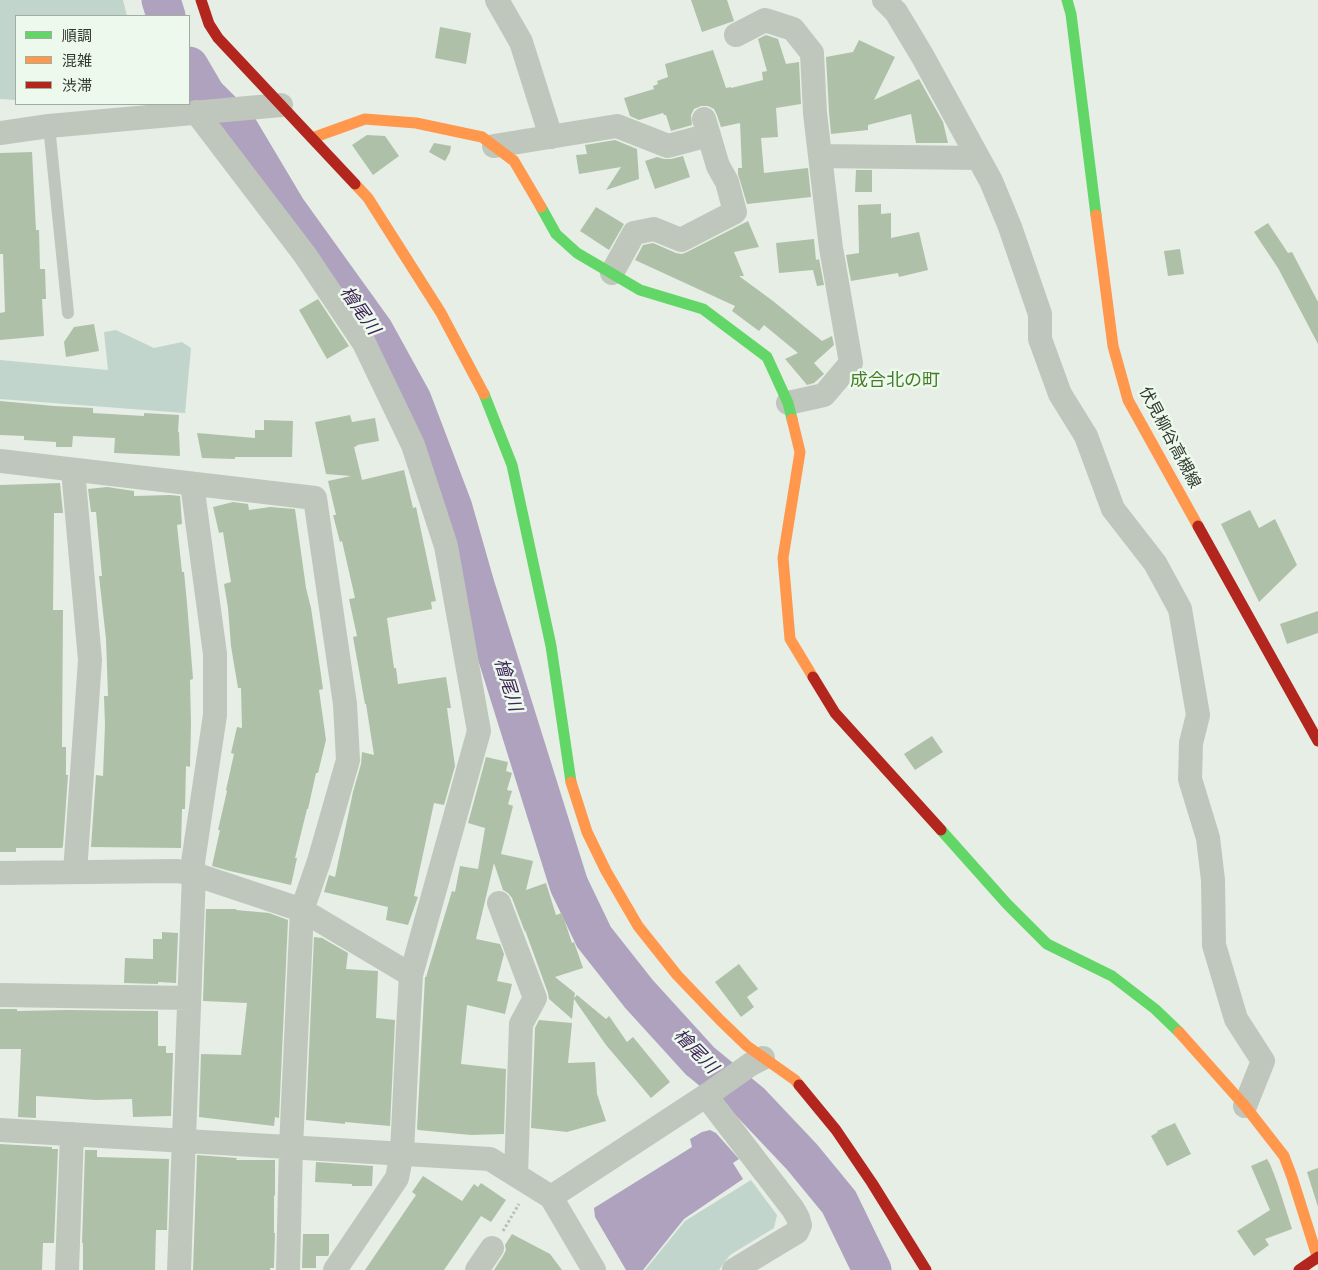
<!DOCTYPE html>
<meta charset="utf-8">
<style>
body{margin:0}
#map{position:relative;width:1318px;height:1270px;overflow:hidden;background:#e6eee5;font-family:"Roboto Condensed","Noto Sans JP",sans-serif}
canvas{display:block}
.legend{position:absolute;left:15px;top:15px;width:175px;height:90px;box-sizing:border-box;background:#eef9ed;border:1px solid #a2ac9f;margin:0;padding:6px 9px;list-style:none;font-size:15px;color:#2f382b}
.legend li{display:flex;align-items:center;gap:10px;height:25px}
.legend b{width:25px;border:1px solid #a2ac9f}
</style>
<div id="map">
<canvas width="1318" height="1270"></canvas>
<ul class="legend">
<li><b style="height:6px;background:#63d668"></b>順調</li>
<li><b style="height:6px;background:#ff974d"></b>混雑</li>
<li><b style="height:6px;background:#b3261e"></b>渋滞</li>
</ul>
</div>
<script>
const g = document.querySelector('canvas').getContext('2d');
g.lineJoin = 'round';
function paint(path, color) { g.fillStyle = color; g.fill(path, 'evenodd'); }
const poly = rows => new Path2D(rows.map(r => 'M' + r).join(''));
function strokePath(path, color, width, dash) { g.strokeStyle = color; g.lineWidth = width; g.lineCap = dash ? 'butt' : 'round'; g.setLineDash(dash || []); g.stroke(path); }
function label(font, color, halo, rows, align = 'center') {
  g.font = font + ' "Roboto Condensed","Noto Sans JP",sans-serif'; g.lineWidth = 5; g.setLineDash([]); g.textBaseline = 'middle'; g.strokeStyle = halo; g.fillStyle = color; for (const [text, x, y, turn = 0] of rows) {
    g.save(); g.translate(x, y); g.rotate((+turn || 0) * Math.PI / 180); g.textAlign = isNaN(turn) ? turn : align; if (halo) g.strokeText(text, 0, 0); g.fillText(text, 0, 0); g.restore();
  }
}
paint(poly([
 [0,0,123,0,127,16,16,16,16,100,0,99],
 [116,330,154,348,182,342,191,348,185,413,0,399,0,360,108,370,104,332],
 [751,1180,777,1215,774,1228,730,1255,719,1270,645,1270,685,1221]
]), '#c1d5cd');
paint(poly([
 [710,1130,716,1133,739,1159,733,1163,743,1179,684,1219,643,1270,626,1270,595,1217,594,1208,692,1147,690,1139,702,1132]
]), '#aea2be');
strokePath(poly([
 [161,0,166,16],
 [189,66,206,95,237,126,287,210,374,331,412,400,453,508,475,585,569,885,594,937,639,994,700,1061,750,1102,802,1157,839,1202,872,1270]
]), '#aea2be', 39);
paint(poly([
 [691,0,727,0,734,21,702,32],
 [440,27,471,33,466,64,435,58],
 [766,35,778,39,786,64,799,62,801,104,776,108,778,137,761,138,764,173,808,168,811,197,747,204,738,174,738,168,742,168,740,123,721,127,717,115,714,109,708,106,701,106,694,109,691,115,692,125,671,131,666,115,664,115,663,113,639,120,630,116,624,98,654,89,653,86,658,84,657,81,668,77,665,64,713,50,726,88,731,87,731,88,763,80,762,72,767,71,758,39],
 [859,40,895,57,874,100,919,79,943,122,948,143,916,143,911,114,868,125,868,130,831,134,829,112,826,57,853,52],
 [367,135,385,136,399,156,373,175,352,145],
 [615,140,637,149,639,179,606,190,621,167,579,174,576,155,587,154,585,145],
 [434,143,451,146,450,152,445,161,429,152],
 [32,152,36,230,39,230,40,269,45,269,46,299,42,299,44,336,0,340,0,313,5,312,3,254,0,254,0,153],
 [683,156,690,177,655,189,645,161,657,157,664,159,671,159],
 [856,170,872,170,872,192,855,192],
 [881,204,881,214,891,213,891,238,919,232,928,270,899,277,898,273,851,281,846,255,859,253,858,205],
 [596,207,624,224,609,250,580,231],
 [748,221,759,247,734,252,744,276,739,276,773,301,822,341,832,336,834,345,814,363,824,374,814,383,807,385,786,360,785,359,798,353,764,325,759,331,732,311,735,306,635,260,643,245,653,243,676,253,682,254,687,252],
 [1268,223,1288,253,1292,252,1318,302,1318,344,1278,268,1254,232],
 [814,239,816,260,819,259,824,285,817,286,813,270,779,273,776,243],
 [1180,249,1184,274,1168,276,1164,251],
 [318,299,349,346,327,359,299,310],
 [94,324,99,351,66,357,64,342,74,327],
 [0,401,54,406,93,408,93,413,144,416,144,413,179,415,178,432,179,432,180,456,114,453,115,438,73,436,72,447,56,447,56,442,24,440,24,436,0,435],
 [350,415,352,422,375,418,379,441,357,445,357,446,354,447,362,480,404,470,413,508,416,507,436,601,431,602,432,609,387,618,394,668,396,668,398,684,446,677,451,708,447,708,455,766,444,805,434,803,414,896,418,897,408,925,386,920,388,907,324,892,329,875,335,877,353,792,361,764,362,752,374,755,366,704,365,704,353,637,357,636,349,599,355,598,342,541,340,542,333,515,336,515,328,481,351,476,326,474,315,422],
 [264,420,293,421,292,457,235,457,235,459,202,458,197,433,255,438,255,430,264,430],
 [60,483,63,513,54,513,53,610,63,610,62,747,66,747,66,775,68,775,63,846,62,848,16,848,16,852,0,852,0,485],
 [107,487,134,491,134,496,170,495,180,496,182,524,177,525,182,572,184,572,187,603,193,679,190,680,191,723,190,767,186,766,185,809,182,809,181,848,91,847,96,775,103,776,105,725,104,696,108,696,106,639,99,576,102,576,96,512,91,512,88,489],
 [233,502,248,504,249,510,270,507,295,509,306,588,311,608,319,661,323,689,319,690,326,740,318,773,316,773,308,809,307,809,295,858,297,858,291,885,230,871,212,866,220,830,218,830,227,791,226,790,234,754,231,753,237,727,242,728,241,688,238,688,231,646,228,608,224,584,231,582,223,532,219,533,213,507],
 [1250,510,1259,528,1275,519,1297,565,1259,602,1221,524],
 [1318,611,1318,633,1287,644,1280,624],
 [932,736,943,752,915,770,904,754],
 [486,757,508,762,506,771,512,773,507,790,512,791,508,804,513,806,501,854,533,861,526,890,546,883,556,915,562,913,572,943,574,942,583,968,555,977,575,993,574,998,577,995,606,1019,609,1016,627,1042,633,1037,670,1082,651,1098,606,1045,574,999,572,1019,549,999,548,993,525,930,525,932,512,898,508,893,503,890,494,863,476,939,500,944,504,954,497,981,512,984,505,1014,467,1005,461,1064,506,1069,504,1134,471,1135,418,1130,417,1129,425,977,426,977,452,891,455,892,460,866,478,869,485,828,468,823],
 [206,909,236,909,236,910,269,913,288,920,279,1118,275,1117,274,1126,199,1117,201,1054,241,1055,247,1003,203,1001],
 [162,932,178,933,176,983,158,982,158,984,124,983,125,958,153,959,153,939,162,939],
 [314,937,322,938,348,953,346,969,378,971,376,1018,395,1020,390,1126,345,1122,345,1124,306,1120],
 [739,964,758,989,747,997,754,1007,741,1017,715,982],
 [0,1009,17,1009,17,1011,67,1010,158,1011,158,1046,166,1046,166,1053,173,1053,171,1116,133,1117,132,1099,96,1100,36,1096,36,1118,18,1117,21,1049,0,1049],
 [539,1020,572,1023,568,1063,595,1062,597,1094,606,1121,567,1132,531,1128,535,1028],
 [1175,1123,1191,1154,1167,1166,1151,1136,1158,1132,1157,1131],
 [0,1144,52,1147,52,1149,58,1149,54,1243,43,1243,42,1270,0,1270],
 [85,1150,97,1150,97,1157,169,1159,167,1230,156,1230,155,1270,83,1270,83,1243,82,1243],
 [197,1155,237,1158,236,1160,275,1160,275,1195,274,1196,274,1233,275,1233,274,1268,270,1268,270,1270,193,1270],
 [1267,1159,1270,1164,1277,1182,1292,1229,1265,1239,1269,1245,1254,1256,1237,1231,1270,1210,1251,1166],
 [316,1162,373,1166,372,1186,352,1186,352,1184,315,1182],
 [1318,1168,1318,1207,1307,1172],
 [423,1176,462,1201,474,1184,478,1187,481,1183,506,1200,491,1222,481,1216,444,1270,365,1270,416,1195,412,1192],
 [303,1234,329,1234,329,1254,328,1256,316,1256,316,1268,302,1268],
 [512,1234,550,1254,562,1270,494,1270,503,1256,506,1250,505,1245]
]), '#afc0a8');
strokePath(poly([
 [503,1231,519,1204]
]), '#b7c0b5', 3, [2.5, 2.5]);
strokePath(poly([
 [49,126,68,313]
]), '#bfc7bd', 12);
strokePath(poly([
 [497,0,521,42,551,137],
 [884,0,896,12,923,57,991,181,1010,227,1040,314,1040,339,1060,394,1086,436,1113,509,1155,563,1180,609,1198,715,1191,743,1190,779,1208,838,1213,880,1214,945,1236,1019,1263,1061,1245,1106],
 [736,35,765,20,793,29,812,53,815,113,820,156,831,248,851,363,824,395,788,403],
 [196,112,305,255,364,343,413,445,446,546,479,731,411,975],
 [0,133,49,126,281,105],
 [494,146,617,126,668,146,709,135],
 [820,156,978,158],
 [612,273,634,233,654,229,681,240,735,212,727,182,718,166,704,119],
 [0,461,315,498,345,704,348,760,319,861,302,910,291,1147,288,1270],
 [73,470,90,660,75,872],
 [0,873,177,871,194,874,302,910,411,975,408,1028,402,1153,397,1178,335,1270],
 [499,903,535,998,521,1024,516,1175],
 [0,995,189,998],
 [706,1096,793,1209,798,1218,800,1225,797,1232,734,1270],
 [0,1130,490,1159,551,1197,594,1270],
 [551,1197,710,1093,751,1064,763,1058],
 [67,1270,72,1134],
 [179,1270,194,874,193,862,215,715,215,654,192,484],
 [477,1270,492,1248]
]), '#bfc7bd', 24);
strokePath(poly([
 [1067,0,1071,14,1096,215],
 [541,207,556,234,577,253,640,290,703,309,767,357,788,403,792,419],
 [484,394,512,465,551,646,571,782],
 [941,830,1007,904,1047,944,1112,976,1155,1009,1179,1032]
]), '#63d668', 11);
strokePath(poly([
 [312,138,365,119,416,123,482,137,514,161,541,207],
 [355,184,368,198,441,313,484,394],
 [1096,215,1113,346,1128,400,1198,526],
 [792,419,800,452,783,558,790,639,813,677],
 [571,782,587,832,606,871,638,926,677,975,720,1020,747,1046,795,1080,799,1085],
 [1179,1032,1245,1106,1284,1156,1292,1177,1318,1259]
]), '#ff974d', 11);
strokePath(poly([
 [201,0,209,24,218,38,355,184],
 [1198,526,1318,741],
 [813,677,835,713,941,830],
 [799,1085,836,1130,872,1183,926,1270],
 [1299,1270,1318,1257]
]), '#b3261e', 11);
label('16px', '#2f382b', '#eef9ed', [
 ["伏見柳谷高槻線",1169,438,62]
]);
label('italic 18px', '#3d2357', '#eef9ed', [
 ["檜尾川",359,311,55],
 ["檜尾川",507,685,73],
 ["檜尾川",695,1052,46]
]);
label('18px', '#457c29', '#eef9ed', [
 ["成合北の町",895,381]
]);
</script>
